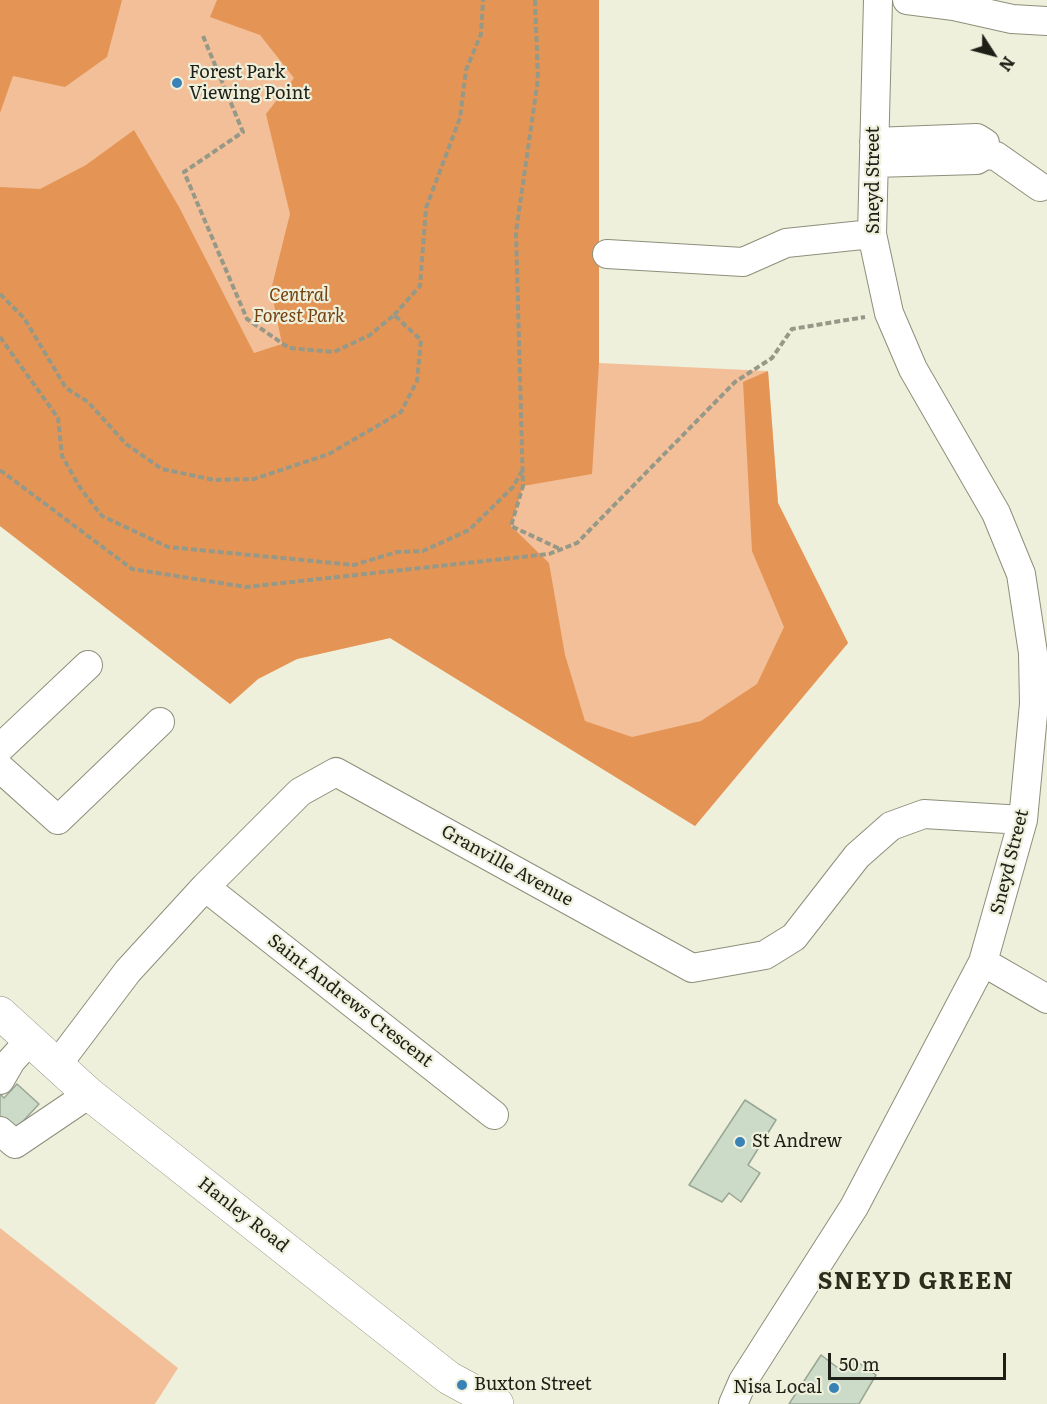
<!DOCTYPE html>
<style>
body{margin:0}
#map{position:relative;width:1047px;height:1404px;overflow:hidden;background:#eef0db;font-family:Literata,serif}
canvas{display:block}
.north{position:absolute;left:963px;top:24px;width:60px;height:60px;-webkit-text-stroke:4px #eef0db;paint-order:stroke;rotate:126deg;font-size:16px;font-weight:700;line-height:24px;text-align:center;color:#1e1f17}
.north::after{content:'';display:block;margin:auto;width:21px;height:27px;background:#1e1f17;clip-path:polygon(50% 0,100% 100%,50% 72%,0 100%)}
.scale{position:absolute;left:828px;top:1353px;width:178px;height:27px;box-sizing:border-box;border:3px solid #1e1f17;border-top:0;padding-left:8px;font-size:18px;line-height:21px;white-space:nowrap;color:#1e1f17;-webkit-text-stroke:4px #eef0db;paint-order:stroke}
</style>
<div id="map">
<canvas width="1047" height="1404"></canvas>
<div class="north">N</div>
<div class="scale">50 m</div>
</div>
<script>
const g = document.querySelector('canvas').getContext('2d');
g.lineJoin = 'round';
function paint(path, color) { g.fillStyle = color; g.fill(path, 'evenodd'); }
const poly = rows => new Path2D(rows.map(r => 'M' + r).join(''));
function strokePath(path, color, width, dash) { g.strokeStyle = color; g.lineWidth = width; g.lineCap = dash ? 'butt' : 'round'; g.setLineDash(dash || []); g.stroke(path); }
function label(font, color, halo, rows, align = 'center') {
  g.font = font + ' Literata,serif'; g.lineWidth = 4.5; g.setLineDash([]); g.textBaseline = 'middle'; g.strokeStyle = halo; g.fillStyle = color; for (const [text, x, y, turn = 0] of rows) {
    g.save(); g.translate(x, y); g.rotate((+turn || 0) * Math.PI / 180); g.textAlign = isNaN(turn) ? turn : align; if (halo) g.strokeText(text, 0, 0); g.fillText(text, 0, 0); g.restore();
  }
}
paint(poly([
 [0,0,599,0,599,363,768,371,778,503,848,643,695,826,390,638,297,659,258,679,230,704,0,526],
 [0,1228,178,1368,155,1404,0,1404]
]), '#f2bf98');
paint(poly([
 [0,0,122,0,107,57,65,87,13,76,0,113],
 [217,0,599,0,599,363,592,474,523,486,511,526,549,563,565,655,585,721,632,737,701,721,757,684,784,627,752,551,743,382,768,371,778,503,848,643,695,826,390,638,297,659,258,679,230,704,0,526,0,187,40,189,86,165,134,130,179,207,254,353,282,344,271,290,290,214,266,114,294,78,260,35,210,17]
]), '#e49555');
const building = poly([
 [17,1084,39,1104,0,1146,0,1094,4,1098,17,1084],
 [745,1100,776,1120,748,1165,760,1173,741,1202,729,1193,722,1202,689,1185,745,1100],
 [821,1355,842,1371,852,1358,876,1375,859,1404,789,1404,821,1355]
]);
paint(building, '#ccdac8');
strokePath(building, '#99a695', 1.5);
const minor = poly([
 [907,0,954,6,1012,19,1047,21],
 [985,155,996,156,1040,187],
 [874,163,977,160,985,155,985,143,977,138,874,142],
 [607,254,743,262,786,243,872,234],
 [0,748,88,665],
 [0,768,58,820,160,722],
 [205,887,494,1115],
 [983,962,1047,999],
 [57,1065,128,971,205,887,300,792,336,772,692,968,765,955,794,937,857,856,891,826,924,814,1023,820],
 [0,1080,11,1061,29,1041],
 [0,1131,15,1144,89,1094],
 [733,1404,743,1381,854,1207,983,962,1023,820,1034,704,1033,653,1021,574,996,513,913,369,889,313,872,234,878,0]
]);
const major = poly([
 [0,1013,89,1094,449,1378,497,1404]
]);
strokePath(minor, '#8d8f7b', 30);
strokePath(major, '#8d8f7b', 34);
strokePath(poly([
 [535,0,538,79,516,232,523,486,511,526,560,549],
 [0,294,24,318,66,388,88,402,126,444,162,469,214,480,254,479,329,454,401,412,417,381,421,340,394,315,370,335,334,352,289,348,247,319,184,172,243,132,203,36],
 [394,315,420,286,426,208,460,118,466,70,481,34,483,0],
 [0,337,58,418,62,456,81,489,102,516,168,547,354,565,397,552,423,551,469,530,513,487,522,471],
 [0,470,132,569,246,587,549,554,577,543,735,382,772,358,792,329,865,317]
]), '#969888', 4, [6, 3]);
strokePath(minor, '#fff', 28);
strokePath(major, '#fff', 33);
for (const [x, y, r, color] of [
 [177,83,6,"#3982b6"],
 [740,1142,6,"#3982b6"],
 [462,1385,6,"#3982b6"],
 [834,1388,6,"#3982b6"]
]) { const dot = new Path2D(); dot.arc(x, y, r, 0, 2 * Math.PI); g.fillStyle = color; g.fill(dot); strokePath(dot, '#eef0db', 2); }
label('18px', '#1e1f17', '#eef0db', [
 ["Forest Park",189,73],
 ["Viewing Point",189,94],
 ["St Andrew",752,1142],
 ["Buxton Street",474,1385],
 ["Nisa Local",822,1388,"right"]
], 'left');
label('18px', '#1e1f17', '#eef0db', [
 ["Sneyd Street",874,180,-90],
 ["Sneyd Street",1010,862,-76],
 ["Granville Avenue",507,866,29],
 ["Saint Andrews Crescent",350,1001,38],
 ["Hanley Road",243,1215,38]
]);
label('italic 18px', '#744110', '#eef0db', [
 ["Central",299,296],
 ["Forest Park",299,317]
]);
g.letterSpacing = '1.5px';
label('bold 24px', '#2c2d1c', '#eef0db', [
 ["SNEYD GREEN",916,1282]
]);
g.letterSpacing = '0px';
</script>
